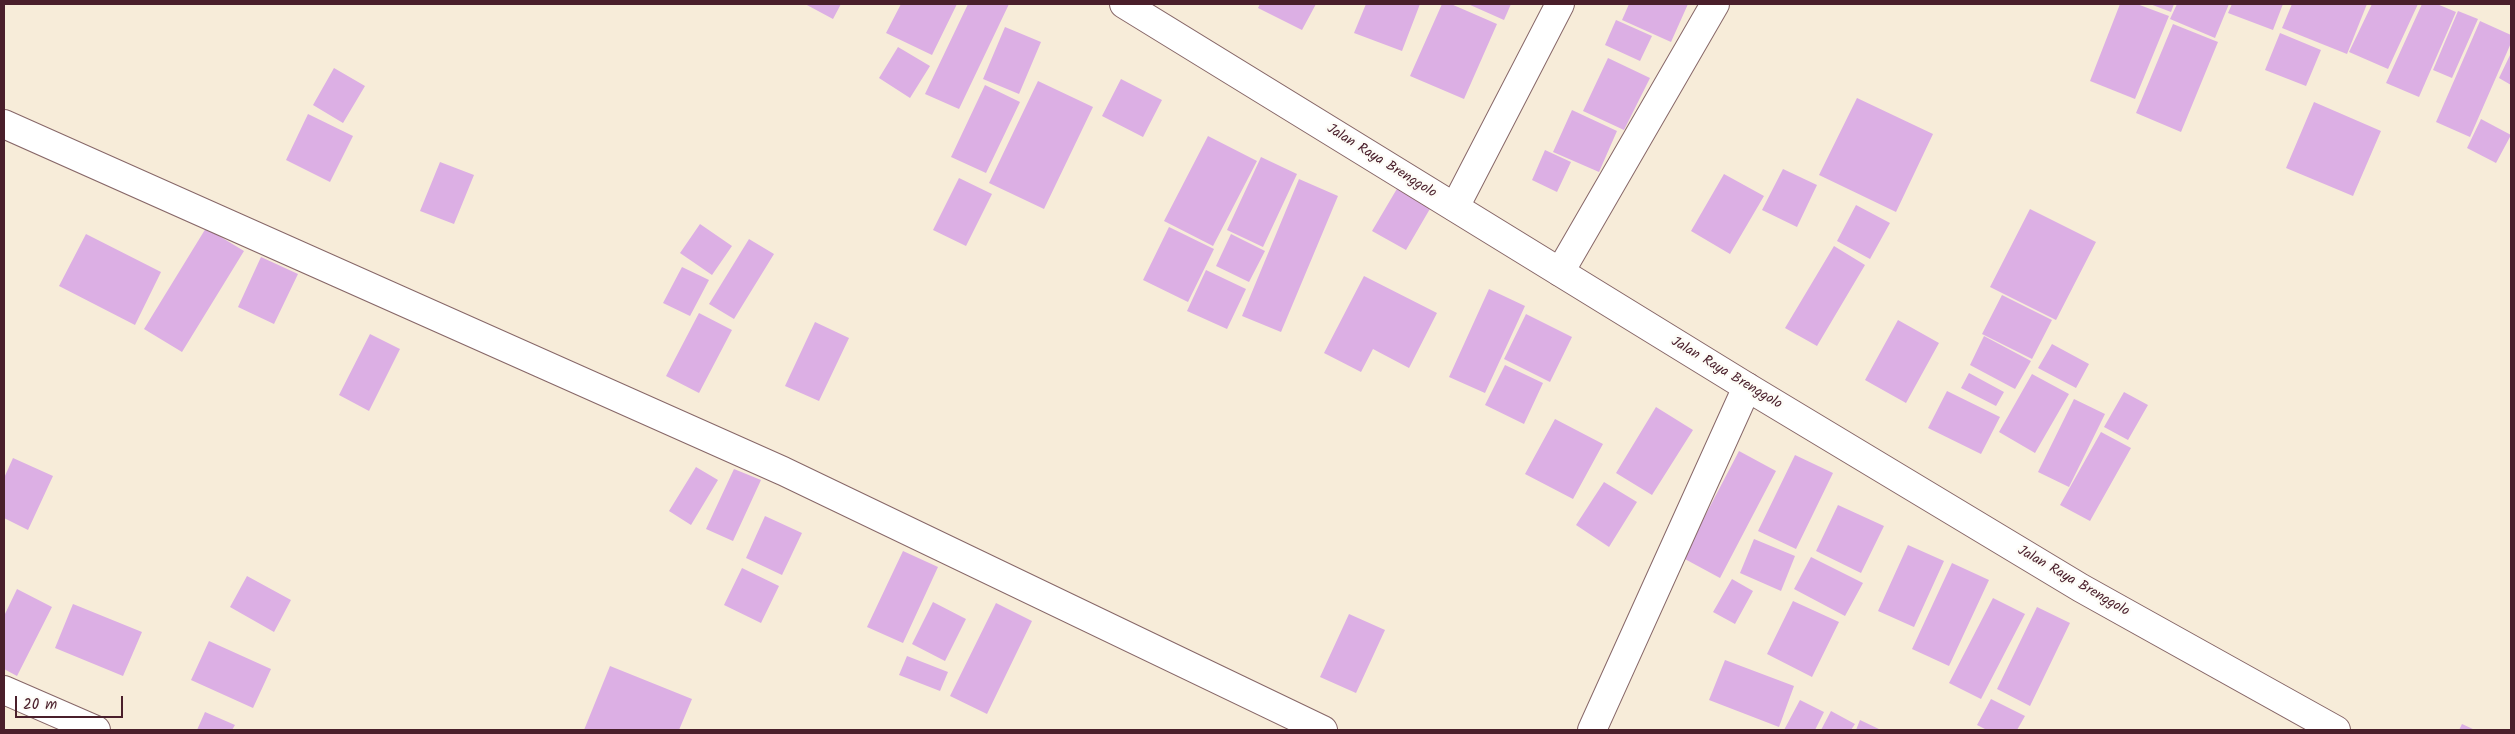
<!DOCTYPE html>
<style>
body{margin:0}
#map{position:relative;width:2515px;height:734px;overflow:hidden;background:#f7ecd9;font-family:Kalam,sans-serif}
canvas{display:block}
.frame{position:absolute;inset:0;border:5px solid #4a1f2b;pointer-events:none}
.scale{position:absolute;left:15px;top:696px;width:108px;height:22px;box-sizing:border-box;border:2px solid #4a1f2b;border-top:0;padding-left:6px;font-size:15px;line-height:18px;white-space:nowrap;color:#4a1f2b;-webkit-text-stroke:4px #fdfcf7;paint-order:stroke}
</style>
<div id="map">
<canvas width="2515" height="734"></canvas>
<div class="frame"></div>
<div class="scale">20 m</div>
</div>
<script>
const g = document.querySelector('canvas').getContext('2d');
g.lineJoin = 'round';
function paint(path, color) { g.fillStyle = color; g.fill(path, 'evenodd'); }
const poly = rows => new Path2D(rows.map(r => 'M' + r).join(''));
function strokePath(path, color, width, dash) { g.strokeStyle = color; g.lineWidth = width; g.lineCap = dash ? 'butt' : 'round'; g.setLineDash(dash || []); g.stroke(path); }
function label(font, color, halo, rows, align = 'center') {
  g.font = font + ' Kalam,sans-serif'; g.lineWidth = 5; g.setLineDash([]); g.textBaseline = 'middle'; g.strokeStyle = halo; g.fillStyle = color; for (const [text, x, y, turn = 0] of rows) {
    g.save(); g.translate(x, y); g.rotate((+turn || 0) * Math.PI / 180); g.textAlign = isNaN(turn) ? turn : align; if (halo) g.strokeText(text, 0, 0); g.fillText(text, 0, 0); g.restore();
  }
}
paint(poly([
 [805,4,841,4,833,19],
 [901,4,957,4,932,55,886,33],
 [968,4,1009,4,959,109,925,94],
 [1260,4,1316,4,1302,30,1258,8],
 [1366,4,1420,4,1402,51,1354,33],
 [1442,4,1451,4,1497,24,1464,99,1410,76],
 [1468,4,1511,4,1504,20],
 [1629,4,1688,4,1671,42,1622,20],
 [2120,4,2137,4,2169,16,2135,99,2090,81],
 [2150,4,2174,4,2171,12],
 [2177,4,2229,4,2215,38,2170,19],
 [2232,4,2283,4,2273,30,2228,13],
 [2292,4,2367,4,2347,54,2282,28],
 [2372,4,2418,4,2388,69,2349,52],
 [2422,4,2437,4,2456,12,2419,97,2386,83],
 [2458,11,2478,19,2452,78,2433,70],
 [1616,20,1652,36,1640,61,1605,45],
 [2480,21,2511,35,2511,43,2470,137,2436,122],
 [2173,24,2218,42,2181,132,2136,113],
 [1005,27,1041,42,1019,94,983,79],
 [2280,33,2321,50,2306,86,2265,70],
 [898,47,930,66,910,98,879,78],
 [2511,53,2511,85,2499,78],
 [1608,58,1650,78,1624,130,1583,111],
 [334,68,365,86,343,123,313,105],
 [1121,79,1162,100,1143,137,1102,116],
 [1038,81,1093,107,1044,209,989,183],
 [985,85,1020,102,986,173,951,157],
 [1857,98,1933,134,1896,212,1819,175],
 [2314,102,2381,131,2353,196,2286,168],
 [1572,110,1617,131,1599,172,1553,152],
 [308,114,353,136,330,182,286,160],
 [2481,119,2511,135,2496,163,2467,148],
 [1208,136,1257,161,1213,246,1164,221],
 [1545,150,1571,162,1557,192,1532,180],
 [1261,157,1297,174,1263,247,1227,230],
 [440,162,474,175,454,224,420,211],
 [1783,169,1817,185,1797,227,1762,210],
 [1724,174,1764,196,1730,254,1691,231],
 [959,178,992,194,966,246,933,230],
 [1299,179,1338,196,1281,332,1242,316],
 [1398,187,1431,207,1406,250,1372,231],
 [1856,205,1890,223,1870,259,1837,241],
 [2030,209,2096,242,2056,320,1990,287],
 [700,224,732,246,712,275,680,253],
 [1169,227,1214,249,1188,302,1143,280],
 [206,228,244,251,182,352,144,329],
 [86,234,161,272,135,325,59,286],
 [1231,234,1265,251,1249,282,1216,266],
 [749,239,774,254,734,319,709,304],
 [1834,246,1865,265,1817,346,1785,328],
 [261,257,298,274,274,324,238,307],
 [682,267,709,280,690,316,663,303],
 [1206,270,1246,289,1227,329,1187,311],
 [1364,276,1437,313,1409,368,1373,349,1361,372,1324,353],
 [1489,289,1525,306,1485,393,1449,377],
 [2002,295,2052,320,2032,359,1982,334],
 [699,313,732,330,699,393,666,376],
 [1526,314,1572,337,1550,382,1504,359],
 [1898,320,1939,343,1906,403,1865,380],
 [815,322,849,338,819,401,785,386],
 [370,334,400,349,369,411,339,395],
 [1984,336,2031,361,2015,389,1970,365],
 [2052,344,2089,364,2076,388,2038,368],
 [1505,365,1543,383,1524,424,1485,405],
 [1969,373,2004,392,1996,406,1961,388],
 [2032,374,2069,394,2035,453,1999,432],
 [1947,391,2000,417,1981,454,1928,428],
 [2124,392,2148,405,2128,440,2104,427],
 [2074,399,2105,414,2069,487,2038,472],
 [1656,407,1693,430,1652,495,1616,473],
 [1555,419,1603,444,1573,499,1525,474],
 [2101,432,2131,448,2090,521,2060,505],
 [1739,451,1776,471,1720,578,1683,558],
 [1795,455,1833,473,1796,549,1758,531],
 [13,458,53,476,28,530,4,518,4,478],
 [696,467,718,480,691,525,669,511],
 [734,469,761,480,733,541,706,529],
 [1604,482,1637,502,1609,547,1576,525],
 [1838,505,1884,526,1861,573,1816,551],
 [765,516,802,533,782,575,746,558],
 [1754,539,1795,556,1781,591,1740,573],
 [1908,545,1944,561,1914,627,1878,611],
 [903,551,938,567,903,643,867,627],
 [1811,557,1863,583,1845,616,1794,589],
 [1952,563,1989,580,1949,666,1912,649],
 [742,568,779,586,761,623,724,605],
 [247,576,291,600,274,632,230,607],
 [1732,579,1753,591,1735,624,1713,612],
 [17,589,52,607,17,676,4,669,4,616],
 [1993,598,2025,614,1981,699,1949,683],
 [1793,601,1839,622,1812,677,1767,654],
 [933,602,966,619,945,661,912,644],
 [996,603,1032,621,987,714,950,696],
 [73,604,142,632,123,676,55,648],
 [2037,607,2070,623,2030,706,1997,689],
 [1349,614,1385,630,1356,693,1320,677],
 [209,641,271,669,253,708,191,680],
 [907,656,948,672,940,691,899,675],
 [1725,660,1794,686,1779,727,1709,700],
 [610,666,692,699,679,730,584,730],
 [1991,699,2025,716,2017,730,1987,730,1977,725],
 [1800,700,1824,712,1815,730,1784,730],
 [1831,711,1855,724,1851,730,1821,730],
 [205,712,235,725,232,730,197,730],
 [1860,720,1881,730,1856,730],
 [2462,724,2475,730,2459,730]
]), '#dcafe4');
const minor = poly([
 [4,124,783,471,1323,730],
 [1455,207,1560,4],
 [1560,272,1715,4],
 [4,690,96,730],
 [1592,730,1747,387]
]);
const major = poly([
 [1124,4,1747,387,2081,588,2336,730]
]);
strokePath(minor, '#876768', 30);
strokePath(major, '#876768', 30);
strokePath(minor, '#fff', 28);
strokePath(major, '#fff', 28);
label('14px', '#4a1f2b', '#fdfcf7', [
 ["Jalan Raya Brenggolo",1381,162,32],
 ["Jalan Raya Brenggolo",1726,374,31],
 ["Jalan Raya Brenggolo",2073,582,30]
]);
</script>
